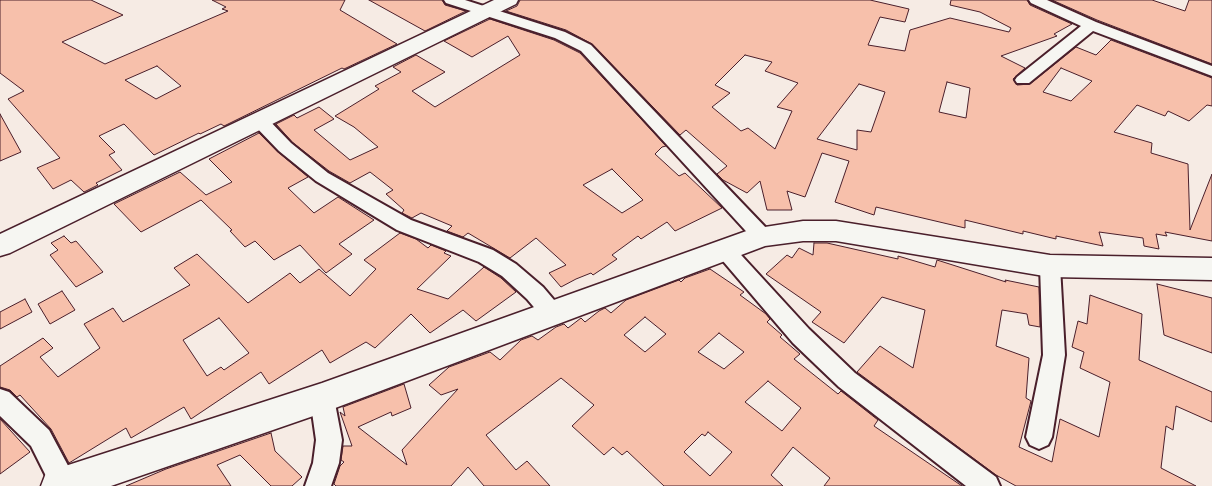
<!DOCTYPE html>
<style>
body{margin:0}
canvas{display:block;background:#f6ebe4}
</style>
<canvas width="1212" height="486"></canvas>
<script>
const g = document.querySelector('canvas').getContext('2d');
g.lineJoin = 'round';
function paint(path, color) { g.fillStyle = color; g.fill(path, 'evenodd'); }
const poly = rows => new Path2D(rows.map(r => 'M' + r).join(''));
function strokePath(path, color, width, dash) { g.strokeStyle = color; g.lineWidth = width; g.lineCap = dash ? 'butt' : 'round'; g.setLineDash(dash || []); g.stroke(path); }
const building = poly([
 [0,0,91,0,123,15,62,42,105,64,228,11,222,9,226,7,212,0,345,0,340,10,397,44,344,69,342,68,224,126,221,124,200,134,199,133,154,155,124,124,99,136,115,152,109,155,122,170,96,183,98,185,84,192,71,180,53,189,37,168,60,158,8,99,24,91,0,73,0,0],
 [157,66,181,86,156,99,125,80,157,66],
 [369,0,442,0,445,5,466,11,425,31,369,0],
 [520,0,870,0,909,9,905,22,880,17,868,45,905,51,910,30,950,18,1009,32,1011,28,980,12,950,5,951,0,1027,0,1030,5,1072,24,1054,34,1057,36,1001,56,1025,68,1013,79,1017,85,1030,84,1076,47,1096,55,1111,40,1212,78,1212,106,1207,105,1189,121,1168,111,1165,116,1137,105,1114,132,1152,143,1151,153,1188,164,1190,230,1212,174,1212,241,1165,232,1167,236,1156,234,1159,249,1144,246,1143,238,1099,232,1103,246,1056,236,1056,239,1023,231,1023,234,965,220,965,228,876,207,874,215,835,202,849,161,822,153,805,197,787,191,792,210,767,210,760,181,747,193,723,180,717,174,727,166,686,130,680,135,592,44,566,30,506,11,517,6,520,0],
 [745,55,772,62,765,71,798,83,777,107,792,111,775,149,748,128,741,131,712,107,730,93,715,85,745,55],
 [1061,68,1092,81,1071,101,1043,92,1061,68],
 [947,82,970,88,966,118,939,112,947,82],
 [859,84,885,92,871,132,857,130,857,150,817,139,859,84],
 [1052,0,1152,0,1185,11,1189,0,1212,0,1212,64,1097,20,1052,0],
 [490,19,554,40,580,53,666,146,662,147,655,154,679,176,685,173,722,208,675,231,667,222,641,239,638,236,612,255,617,259,593,275,591,273,576,279,561,287,549,273,566,265,536,238,510,258,468,233,463,237,447,231,452,226,421,213,412,218,402,213,404,210,386,194,393,190,370,172,350,183,329,171,292,142,276,124,294,115,297,118,319,107,334,119,314,130,350,160,378,147,354,127,335,116,379,89,375,86,401,72,393,67,416,55,445,72,412,91,435,107,520,55,508,36,472,57,444,41,490,19],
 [612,169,643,200,622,213,583,185,612,169],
 [0,114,21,152,0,161,0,114],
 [259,133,278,152,308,177,288,188,314,213,338,197,374,220,339,244,352,254,326,273,300,245,274,260,255,241,245,247,230,231,232,230,201,200,141,232,114,204,180,172,206,195,232,182,209,159,259,133],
 [400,233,416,239,428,248,431,245,446,251,444,253,451,256,417,289,448,299,484,267,501,278,516,292,476,321,463,310,430,333,411,314,375,348,366,342,330,363,322,350,269,384,261,372,191,419,184,407,131,438,126,428,69,463,51,429,20,395,17,397,10,390,0,387,0,366,43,338,53,348,40,357,58,377,100,348,84,324,113,308,123,322,190,285,174,268,197,254,248,303,290,273,300,283,319,269,350,296,376,269,364,260,400,233],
 [219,318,249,353,224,370,221,367,207,376,183,340,219,318],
 [64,236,71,243,76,241,103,272,76,287,50,255,58,250,51,243,64,236],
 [814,243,827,243,898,259,898,256,935,267,937,260,1006,282,1005,280,1039,287,1040,327,1029,325,1027,314,1002,310,996,346,1029,358,1026,398,1031,401,1019,447,1052,462,1060,419,1099,437,1110,382,1080,368,1084,352,1072,347,1078,321,1087,324,1090,295,1142,314,1139,360,1212,392,1212,422,1176,406,1173,430,1166,426,1161,468,1196,486,1016,486,996,475,857,372,880,346,913,368,925,310,882,297,844,343,812,322,821,312,766,274,787,255,792,258,799,248,813,255,814,243],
 [710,269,744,292,740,295,766,314,770,319,767,322,782,335,780,337,800,354,794,359,838,394,841,391,878,420,874,426,962,486,824,486,830,478,793,447,771,475,783,486,664,486,627,451,622,455,613,447,604,455,572,426,594,405,561,378,486,435,516,470,527,461,550,486,484,486,468,467,451,486,336,486,334,484,340,466,344,462,341,460,343,446,352,446,340,412,345,416,343,407,404,384,411,408,392,416,391,412,358,427,407,465,402,450,458,389,441,395,429,385,449,367,490,352,500,360,521,340,532,336,538,340,556,327,564,324,568,328,581,318,585,322,599,311,605,308,611,313,626,300,679,280,681,282,685,278,710,269],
 [645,317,666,334,645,352,624,335,645,317],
 [719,333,744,352,724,369,698,352,719,333],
 [768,381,801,408,782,431,745,402,768,381],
 [708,432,732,452,710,476,684,452,702,434,705,436,708,432],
 [1157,284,1212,298,1212,353,1164,335,1157,284],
 [62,291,75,310,50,324,38,304,62,291],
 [25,299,32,312,0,329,0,312,25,299],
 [0,419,30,452,0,474,0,419],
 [271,433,275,451,302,477,292,486,271,486,240,455,217,465,231,486,126,486,166,469,271,433]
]);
paint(building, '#f7c0ab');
strokePath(building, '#4a1f2b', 1);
const street = poly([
 [444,0,465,0,565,32,591,45,769,231,772,236,769,241,762,243,755,241,581,51,555,38,446,3,444,0],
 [1029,0,1047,0,1096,22,1212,66,1212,76,1093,31,1029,83,1017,83,1015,80,1017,77,1081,26,1031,3,1029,0],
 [259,115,265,116,291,143,328,173,411,220,493,250,516,264,543,287,560,307,563,313,560,319,552,322,544,319,527,299,502,276,479,262,397,230,316,181,279,151,253,124,251,120,253,116,259,115],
 [724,241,731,244,809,329,855,373,996,477,1000,486,966,486,839,387,793,343,717,254,714,249,717,244,724,241],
 [1050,258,1057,260,1060,266,1065,355,1052,437,1048,445,1039,449,1030,445,1026,437,1043,355,1040,266,1043,260,1050,258],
 [322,387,330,390,334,398,342,440,339,463,331,486,305,486,313,463,316,440,310,398,314,390,322,387],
 [0,389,9,392,49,430,73,475,76,486,51,486,31,446,0,416,0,389]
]);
const secondary = poly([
 [494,0,518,0,516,4,10,253,0,256,0,234,494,0],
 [803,221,836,221,1050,255,1212,258,1212,280,1050,277,836,241,803,241,765,246,322,413,111,486,41,486,46,473,59,468,322,383,752,229,803,221]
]);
strokePath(street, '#4a1f2b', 4);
strokePath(secondary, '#4a1f2b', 3);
paint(street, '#f6f6f2');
paint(secondary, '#f6f6f2');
</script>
